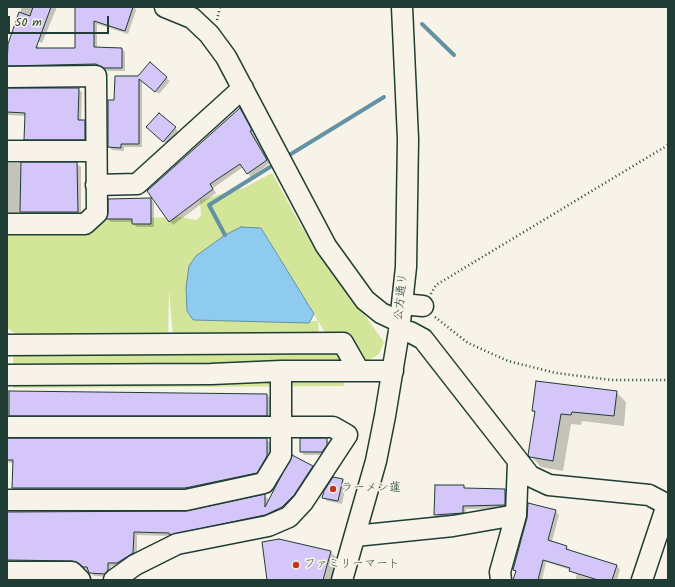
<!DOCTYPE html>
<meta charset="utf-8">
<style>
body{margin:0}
#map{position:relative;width:675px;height:587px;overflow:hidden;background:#f7f3e8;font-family:Kalam,sans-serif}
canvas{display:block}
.frame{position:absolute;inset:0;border:8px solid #1f3d34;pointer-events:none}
.scale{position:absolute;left:8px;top:16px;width:101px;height:18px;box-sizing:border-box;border:2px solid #1f3d34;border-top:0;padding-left:5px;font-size:12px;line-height:14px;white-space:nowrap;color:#1f3d34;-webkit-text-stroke:3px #f7f3e8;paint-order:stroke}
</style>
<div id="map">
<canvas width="675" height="587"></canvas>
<div class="frame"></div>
<div class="scale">50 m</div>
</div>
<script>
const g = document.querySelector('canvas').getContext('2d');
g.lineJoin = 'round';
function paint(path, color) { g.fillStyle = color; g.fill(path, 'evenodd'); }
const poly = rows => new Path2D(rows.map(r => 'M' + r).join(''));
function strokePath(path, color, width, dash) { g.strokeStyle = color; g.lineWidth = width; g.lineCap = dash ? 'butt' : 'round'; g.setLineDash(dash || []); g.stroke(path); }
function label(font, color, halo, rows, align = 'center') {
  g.font = font + ' Kalam,"Klee One",sans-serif'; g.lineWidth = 3.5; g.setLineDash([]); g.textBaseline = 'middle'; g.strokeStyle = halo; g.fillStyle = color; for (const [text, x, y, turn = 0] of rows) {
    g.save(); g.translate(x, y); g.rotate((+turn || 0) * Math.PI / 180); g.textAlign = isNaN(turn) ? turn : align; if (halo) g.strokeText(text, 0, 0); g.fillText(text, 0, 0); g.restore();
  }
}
paint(poly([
 [272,173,301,226,384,342,379,354,365,362,327,335,318,321,319,338,173,337,169,290,168,338,20,337,7,328,7,229,92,230,108,219,181,217,196,220,201,216,200,200,244,188],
 [261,228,318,321,287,322,193,320,187,311,186,288],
 [344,353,344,386,13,388,13,356]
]), '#d2e599');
const water = poly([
 [241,227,261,228,314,314,309,323,193,320,187,311,186,288,189,266,196,256,225,235,241,227]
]);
paint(water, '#8ecbee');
strokePath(water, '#6292a4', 1);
paint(poly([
 [22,7,57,7,42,43,17,34,14,31],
 [76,7,134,7,136,10,128,34,97,24,97,48,122,49,125,52,125,71,108,71,100,68,7,70,7,45,37,45,40,49,76,49,76,14,75,12],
 [150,64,170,81,159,94,142,80,142,147,124,147,124,151,112,150,109,147,139,78],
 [7,89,78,89,82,92,81,121,84,121,88,125,88,143,29,143,25,139,26,116,7,115],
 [240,110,270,163,251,177,243,167,213,188,216,193,173,225,170,221],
 [175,128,178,131,167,144,151,131],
 [7,163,77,164,81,167,81,216,7,217],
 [151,199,154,203,154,227,136,227,133,222,111,222,108,219],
 [7,392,267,395,270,398,270,419,7,420],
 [616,392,626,402,624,426,582,421,581,425,571,424,563,471,541,467,531,456,536,413,533,411],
 [7,439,267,440,270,443,270,460,260,476,189,492,17,492,13,488,14,463,10,463,7,460],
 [326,440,330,443,326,455,304,455,301,451],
 [313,466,316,470,286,511,268,518,172,536,137,535,137,556,121,567,111,566,111,574,108,577,94,576,84,567,77,564,10,564,7,561,7,512,186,512,265,496,268,499,268,503],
 [334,478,343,480,346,484,342,504,327,501,324,498],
 [463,486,466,489,505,490,508,493,508,508,466,509,466,516,439,518,436,515],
 [555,511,559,515,552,541,566,547,570,550,617,566,620,569,617,580,575,580,577,575,571,570,546,562,542,580,514,580,516,572,514,570],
 [331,552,338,559,332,580,268,580]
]), '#0003');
strokePath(poly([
 [422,24,454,55],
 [291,154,384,97],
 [225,235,209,205,270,167]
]), '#6292a4', 4);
const building = poly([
 [33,7,51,7,36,48,75,48,75,7,133,7,125,31,94,21,94,47,122,48,122,68,103,68,96,64,7,66,8,44,19,12,30,16,33,7],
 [150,62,167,77,155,92,139,79,139,144,121,144,121,148,108,147,108,100,114,100,115,76,138,76,150,62],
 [7,88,79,88,78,120,85,120,85,140,24,140,25,113,7,112,7,88],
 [240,108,252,130,250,131,267,160,247,174,240,164,210,184,213,189,169,222,147,191,240,108],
 [159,113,176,127,163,142,146,127,159,113],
 [21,162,77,162,78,212,20,212,21,162],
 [151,198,151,224,132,224,132,219,106,219,108,213,108,199,151,198],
 [536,381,617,391,614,416,572,412,571,415,561,414,553,461,530,457,528,455,535,411,532,411,536,381],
 [9,391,267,394,267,416,9,416,9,391],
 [7,438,267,438,267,456,257,473,185,488,12,488,13,460,7,460,7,438],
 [300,438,327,438,327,445,322,452,300,452,300,438],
 [292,455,313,466,294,495,282,507,265,515,170,535,169,533,134,532,133,553,117,563,108,563,108,570,105,574,89,573,87,567,83,567,72,561,7,560,7,512,186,511,265,494,265,507,292,455],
 [333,477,343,479,338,501,322,498,324,491,333,477],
 [435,485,464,485,464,488,505,489,505,505,463,506,463,513,434,515,435,485],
 [528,503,556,510,548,540,567,546,566,549,617,565,612,580,598,580,569,571,570,568,543,560,538,580,513,580,516,571,513,570,527,518,528,503],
 [279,539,331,551,323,580,267,580,262,542,279,539]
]);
paint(building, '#d4c6f8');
strokePath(building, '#1f3d34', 1);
const minor = poly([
 [165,7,192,18,209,34,226,57,326,246,365,300,381,313,400,322],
 [7,77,96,76,97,213,85,224,7,224],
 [7,151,96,151],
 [96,185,137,184,243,88],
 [402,304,423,306],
 [399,331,410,332,423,339,530,476,549,485,649,495,668,505],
 [7,345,343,343,359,371],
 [7,375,211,374,281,371,393,371],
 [7,427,333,427,347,435,303,502,289,517,268,526,177,544,135,565,114,580],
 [7,500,186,500,264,483,281,455,281,371],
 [355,536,453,526,516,515,518,462],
 [7,572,72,572,80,580],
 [342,580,376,461,385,416,399,331,406,267,408,139,402,7],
 [501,580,500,572,516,515],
 [642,580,667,505]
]);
strokePath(minor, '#1f3d34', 23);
strokePath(poly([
 [217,20,220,7],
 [431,294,436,285,668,145],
 [435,317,468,343,508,361,556,373,612,380,668,380]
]), '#1f3d34', 2.5, [1, 3]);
strokePath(minor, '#f7f3e8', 20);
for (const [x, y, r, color] of [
 [333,489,4,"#c8321e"],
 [296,565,4,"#c8321e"]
]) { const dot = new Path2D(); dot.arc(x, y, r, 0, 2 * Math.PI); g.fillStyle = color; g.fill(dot); strokePath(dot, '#f7f3e8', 1.5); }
label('12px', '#1f3d34', '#f7f3e8', [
 ["公方通り",402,297,-84]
]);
label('12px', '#1f3d34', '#f7f3e8', [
 ["ラーメン蓮",341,489],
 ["ファミリーマート",304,565]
], 'left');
</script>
